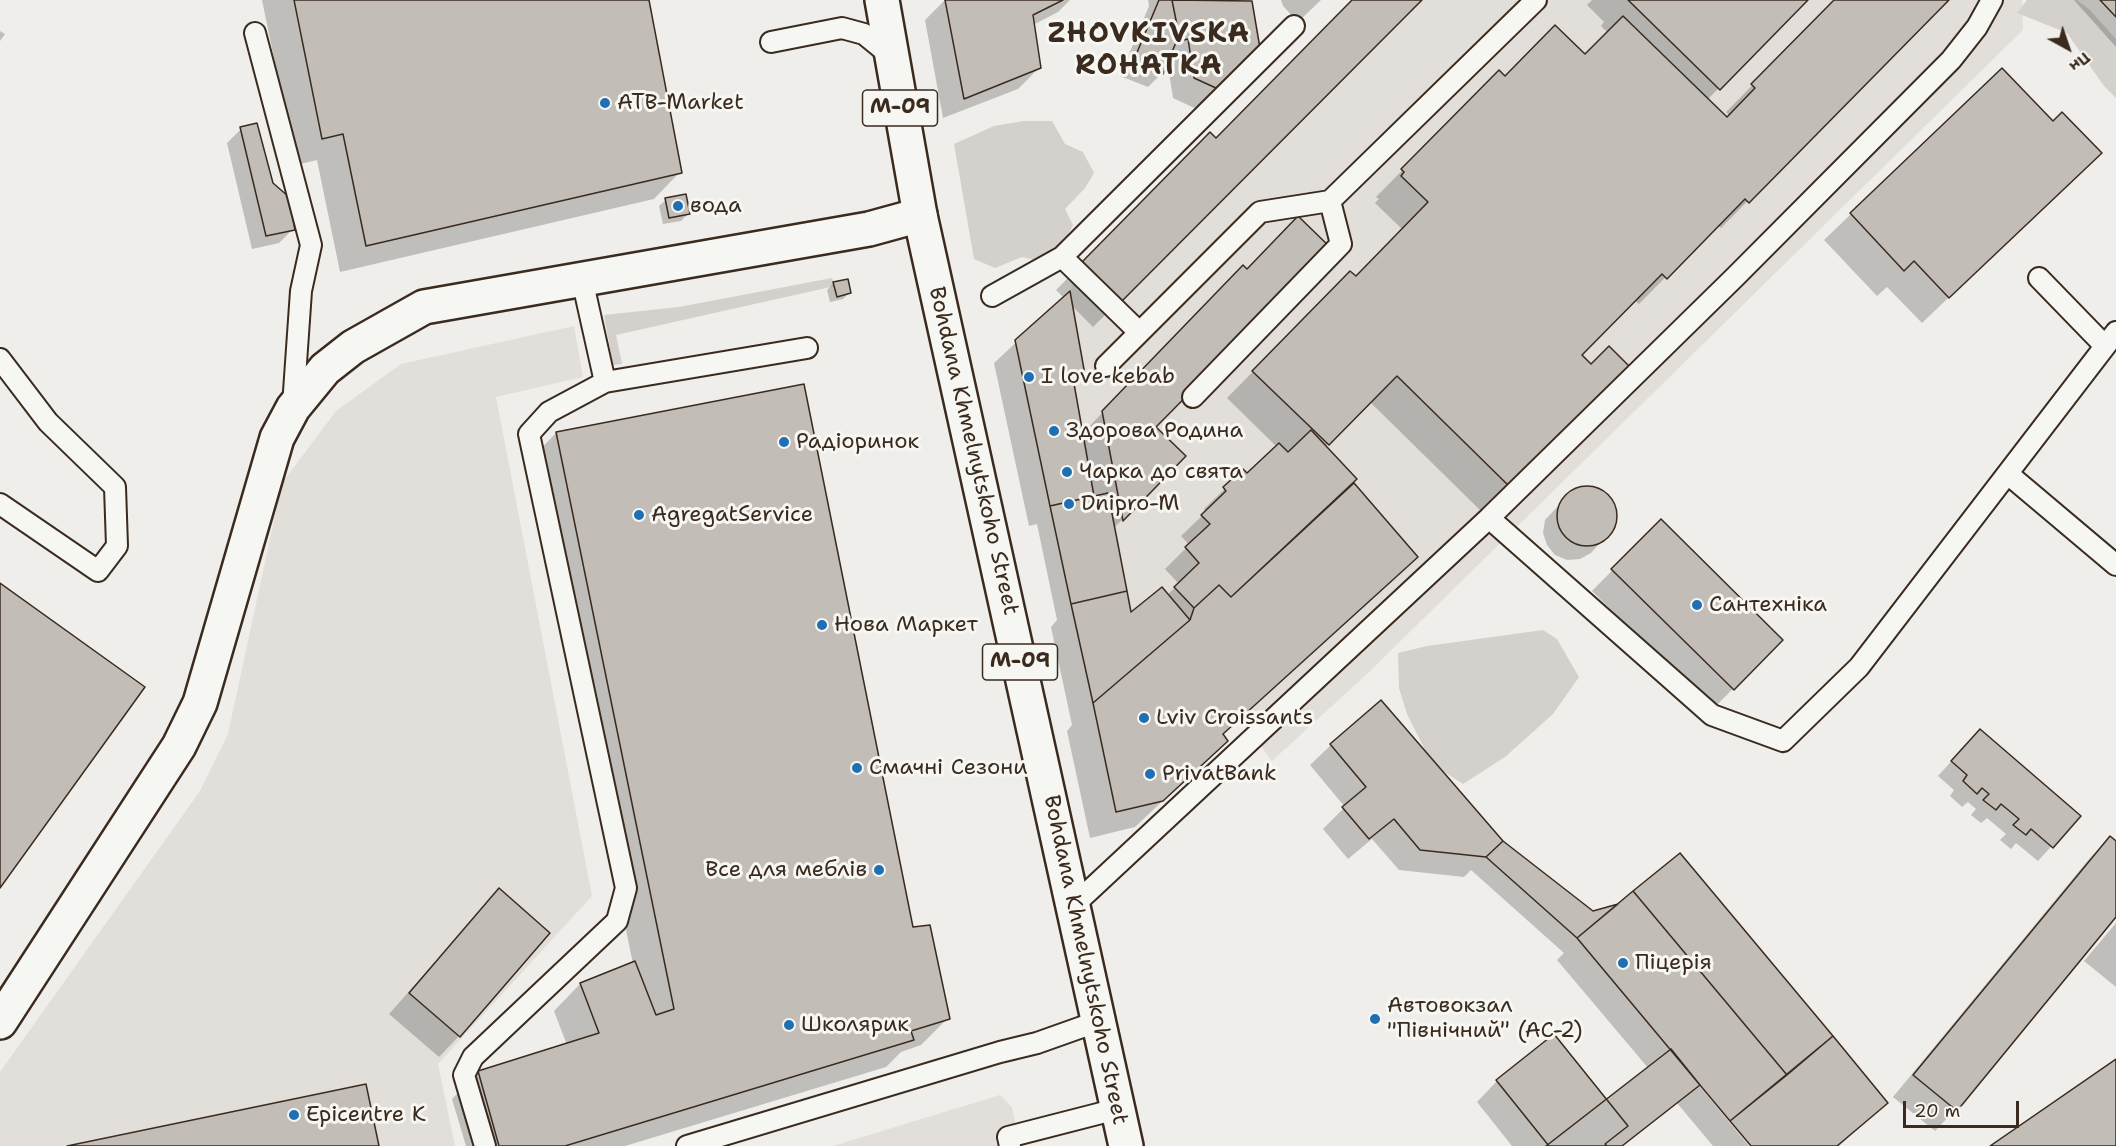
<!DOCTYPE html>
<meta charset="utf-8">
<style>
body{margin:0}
#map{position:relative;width:2116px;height:1146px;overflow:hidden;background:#efeeea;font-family:"Shantell Sans",sans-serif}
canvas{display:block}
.north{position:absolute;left:2038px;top:18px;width:60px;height:60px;-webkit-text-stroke:4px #f6f6f2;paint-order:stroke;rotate:140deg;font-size:16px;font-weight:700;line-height:24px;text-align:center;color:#3b2a1e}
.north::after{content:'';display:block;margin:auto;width:21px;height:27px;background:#3b2a1e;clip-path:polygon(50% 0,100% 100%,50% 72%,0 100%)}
.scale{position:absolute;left:1903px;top:1101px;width:116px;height:27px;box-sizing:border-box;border:3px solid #3b2a1e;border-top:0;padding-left:8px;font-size:18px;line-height:21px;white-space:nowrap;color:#3b2a1e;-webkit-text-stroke:4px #f6f6f2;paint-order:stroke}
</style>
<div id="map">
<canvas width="2116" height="1146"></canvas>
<div class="north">Пн</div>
<div class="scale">20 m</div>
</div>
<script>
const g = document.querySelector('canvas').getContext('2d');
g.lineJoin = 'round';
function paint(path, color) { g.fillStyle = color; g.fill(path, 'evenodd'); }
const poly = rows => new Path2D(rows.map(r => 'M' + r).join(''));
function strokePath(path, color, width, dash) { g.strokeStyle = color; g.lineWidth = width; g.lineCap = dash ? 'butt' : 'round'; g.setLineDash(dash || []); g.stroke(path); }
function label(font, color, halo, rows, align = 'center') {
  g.font = font + ' "Shantell Sans",sans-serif'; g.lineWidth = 6; g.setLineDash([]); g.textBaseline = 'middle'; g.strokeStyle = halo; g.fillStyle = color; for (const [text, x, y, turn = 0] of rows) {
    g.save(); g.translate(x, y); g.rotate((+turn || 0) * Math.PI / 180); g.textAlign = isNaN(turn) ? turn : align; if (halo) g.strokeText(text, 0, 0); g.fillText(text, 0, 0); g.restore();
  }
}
paint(poly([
 [1352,0,2022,0,2023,30,1368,673,1272,761,1176,633,1093,703,1015,340,1070,291,1081,263,1210,132,1216,138],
 [574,326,583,377,496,397,592,896,438,1064,455,1146,0,1146,0,1072,200,791,228,734,282,483,336,411,401,364],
 [1000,1095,1012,1107,1020,1146,833,1146]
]), '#e2dfdb');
paint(poly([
 [2027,0,2077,0,2090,10,2116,39,2116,98,2104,86,2067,33,2017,13],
 [1024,121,1052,121,1065,144,1083,152,1094,173,1085,188,1065,209,1073,225,1064,242,1039,261,1022,257,995,268,974,259,954,144,994,126],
 [832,278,835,286,616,335,622,364,613,365,604,315,679,307],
 [1543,630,1557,639,1579,677,1553,714,1505,757,1463,784,1432,764,1407,714,1399,688,1398,653,1427,646]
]), '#d4d1cc');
paint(poly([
 [262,0,647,0,680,172,654,199,340,272,317,160,296,165],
 [945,0,1070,0,1058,12,1033,25,1039,68,1018,89,943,118,925,20],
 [1148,0,1240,0,1261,66,1205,113,1173,98,1167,60,1162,73,1148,87,1120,76,1149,6],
 [1281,0,1321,0,1298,22,1283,6],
 [1354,0,1420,0,1093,327,1071,305,1083,375,1073,385,1082,434,1222,288,1154,427,1184,456,1113,529,1130,615,1167,595,1179,584,1165,569,1189,545,1181,536,1206,512,1204,509,1243,471,1247,475,1277,447,1227,398,1350,273,1356,278,1403,230,1375,203,1379,199,1376,197,1499,72,1505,78,1585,56,1608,33,1601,26,1604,22,1587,5,1592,0,1806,0,1707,100,1726,119,1730,116,1726,112,1836,0,1947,0,1721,228,1717,225,1639,304,1634,300,1580,355,1591,366,1627,366,1482,512,1369,401,1325,447,1344,494,1222,735,1226,741,1135,827,1090,838,1067,731,1072,725,1051,627,1057,620,1037,524,1029,526,994,363,1064,298,1056,290,1184,161,1216,140],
 [2074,0,2116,0,2116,47],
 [0,31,5,34,0,41],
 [241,129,293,229,279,243,252,249,227,143],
 [2073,179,1922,323,1887,287,1877,296,1824,240,1851,214],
 [666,200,688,214,681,221,663,224,659,206],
 [834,283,850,292,843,299,830,302,827,290],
 [556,433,912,929,948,1018,921,1045,901,1052,886,1067,625,1146,466,1146,452,1099,479,1072,567,1045,554,1011,580,984,633,964,530,460],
 [1592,487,1604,492,1613,502,1616,515,1614,527,1591,553,1580,559,1567,560,1555,555,1547,545,1543,533,1545,520,1568,495,1580,488],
 [1661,521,1781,640,1712,710,1592,591],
 [1331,745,1502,842,1593,913,1886,1103,1839,1146,1753,1146,1683,1062,1681,1064,1749,1146,1713,1146,1677,1103,1622,1146,1512,1146,1477,1102,1497,1081,1606,1101,1649,1069,1557,960,1564,953,1471,870,1464,877,1399,870,1372,839,1348,859,1323,829,1345,807,1310,765],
 [1966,745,2079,816,2038,861,2016,843,2011,849,2000,840,2006,834,1987,818,1981,823,1971,815,1976,809,1968,802,1962,807,1950,796,1954,790,1938,776],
 [2110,838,2116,843,2116,915,1955,1110,1935,1131,1893,1097,2089,859],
 [499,890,459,1036,439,1057,389,1014],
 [2116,923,2116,987,2084,961]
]), '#0003');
const building = poly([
 [294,0,649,0,682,173,366,246,343,134,322,139,294,0],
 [945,0,1063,0,1033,15,1041,68,964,99,945,0],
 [1159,0,1172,0,1179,35,1163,74,1133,62,1159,0],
 [1172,0,1252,1,1263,66,1227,93,1194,78,1188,39,1180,41,1172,0],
 [1352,0,1422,0,1121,302,1081,263,1210,132,1216,138,1352,0],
 [1628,0,1808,0,1720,90,1628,0],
 [1834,0,1949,0,1749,203,1745,199,1667,279,1662,274,1582,355,1591,364,1609,346,1629,366,1510,487,1397,376,1329,445,1252,371,1350,271,1356,276,1428,202,1401,176,1404,172,1401,169,1499,70,1505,76,1555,25,1585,54,1623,16,1727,117,1755,88,1751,84,1834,0],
 [2100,0,2116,0,2116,17,2100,0],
 [2002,68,2053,121,2062,112,2102,153,1949,298,1914,261,1904,271,1850,213,2002,68],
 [257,123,273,183,289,197,295,230,266,236,240,127,257,123],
 [686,194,690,214,669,218,665,198,686,194],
 [1298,216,1332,249,1156,427,1186,456,1123,521,1102,411,1243,265,1247,269,1298,216],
 [848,279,851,293,837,297,833,282,848,279],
 [1070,291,1085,375,1073,378,1094,496,1050,506,1015,340,1070,291],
 [804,384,913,927,930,925,950,1019,911,1031,914,1040,565,1146,499,1146,478,1071,599,1033,580,983,635,961,656,1015,674,1009,556,432,804,384],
 [1311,430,1357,479,1231,597,1219,585,1194,608,1174,587,1199,563,1185,547,1210,524,1201,515,1226,491,1223,487,1243,469,1247,473,1279,443,1288,452,1311,430],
 [1354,483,1418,557,1223,734,1228,741,1163,801,1116,812,1093,703,1190,620,1194,608,1219,585,1231,597,1354,483],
 '1557 516a30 30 0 1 1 60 0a30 30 0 1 1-60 0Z',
 [1108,493,1127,591,1071,604,1050,506,1108,493],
 [1661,519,1783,640,1734,690,1611,569,1661,519],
 [0,583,145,687,0,888,0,583],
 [1162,587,1190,620,1093,703,1071,604,1127,591,1131,612,1162,587],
 [1381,700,1503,841,1486,857,1420,850,1394,819,1369,839,1342,807,1366,787,1330,744,1381,700],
 [1980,729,2081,816,2053,848,2031,829,2026,835,2013,825,2019,819,2001,804,1996,810,1983,800,1989,794,1982,788,1977,794,1963,781,1967,775,1951,761,1980,729],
 [2110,836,2116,841,2116,917,1957,1111,1913,1075,2110,836],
 [1503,841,1593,911,1618,904,1577,938,1486,857,1503,841],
 [1680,853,1833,1036,1787,1075,1633,891,1680,853],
 [499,888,550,933,460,1037,409,993,499,888],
 [1633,891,1787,1075,1730,1121,1577,938,1633,891],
 [1554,1034,1628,1126,1605,1144,1607,1146,1549,1146,1496,1080,1554,1034],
 [1833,1036,1888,1103,1837,1146,1751,1146,1730,1121,1833,1036],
 [1671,1049,1700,1085,1622,1146,1546,1146,1671,1049],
 [2116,1059,2116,1146,1990,1146,2116,1059],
 [366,1084,379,1146,67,1146,366,1084]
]);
paint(building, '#c2bdb7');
strokePath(building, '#3b2a1e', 1.5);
const lane = poly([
 [255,33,311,245,301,291,293,406],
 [771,42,842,28,864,34,891,56],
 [1062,257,1139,332],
 [2039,278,2105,346],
 [582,279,605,382],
 [992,296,1062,257,1294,26],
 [0,359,48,422,115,487,117,546,98,571,0,504],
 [1106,366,1260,212,1330,201],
 [1193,397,1341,244,1330,201,1536,0],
 [2008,474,2116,565],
 [1489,518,1712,715,1783,741,1859,667,2116,332],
 [1074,905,1489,518,1735,277,1951,60,1977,27,1992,0],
 [485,1146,464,1075,473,1057,617,921,626,888,529,434,549,412,605,382,807,348],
 [687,1146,1000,1052,1037,1043,1099,1021],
 [1010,1146,1008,1137,1117,1109]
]);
const secondary = poly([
 [0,1022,179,746,200,703,277,438,293,408,325,369,353,347,424,307,869,229,920,215]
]);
const primary = poly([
 [882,0,920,215,1126,1146]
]);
strokePath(lane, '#3b2a1e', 24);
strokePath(secondary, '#3b2a1e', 38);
strokePath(primary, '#3b2a1e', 38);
strokePath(lane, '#f6f6f2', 20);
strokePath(secondary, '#f6f6f2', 33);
strokePath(primary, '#f6f6f2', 33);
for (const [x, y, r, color] of [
 [605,103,6,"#1f6fb2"],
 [678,206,6,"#1f6fb2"],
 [1029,377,6,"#1f6fb2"],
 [1054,431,6,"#1f6fb2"],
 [784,442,6,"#1f6fb2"],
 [1067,472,6,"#1f6fb2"],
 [1069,504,6,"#1f6fb2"],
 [639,515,6,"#1f6fb2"],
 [1697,605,6,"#1f6fb2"],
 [822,625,6,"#1f6fb2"],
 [1144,718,6,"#1f6fb2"],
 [857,768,6,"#1f6fb2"],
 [1150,774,6,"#1f6fb2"],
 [879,870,6,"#1f6fb2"],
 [1623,963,6,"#1f6fb2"],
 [1375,1019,6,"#1f6fb2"],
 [789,1025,6,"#1f6fb2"],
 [294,1115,6,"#1f6fb2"]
]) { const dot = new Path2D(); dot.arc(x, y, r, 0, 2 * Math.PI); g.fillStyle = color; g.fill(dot); strokePath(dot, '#f6f6f2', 2); }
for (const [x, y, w] of [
 [900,108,75],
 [1020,662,75]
]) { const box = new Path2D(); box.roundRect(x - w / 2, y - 18, w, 36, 4.5); g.fillStyle = '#f6f6f2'; g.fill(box); strokePath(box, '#3b2a1e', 1.5); }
label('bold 21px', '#3b2a1e', null, [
 ["М-09",900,108],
 ["М-09",1020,662]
]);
label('22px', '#3b2a1e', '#f6f6f2', [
 ["ATB-Market",617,103],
 ["вода",690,206],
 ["I love kebab",1041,377],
 ["Здорова Родина",1066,431],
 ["Радіоринок",796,442],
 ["Чарка до свята",1079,472],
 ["Dnipro-M",1081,504],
 ["AgregatService",651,515],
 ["Сантехніка",1709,605],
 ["Нова Маркет",834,625],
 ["Lviv Croissants",1156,718],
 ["Смачні Сезони",869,768],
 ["PrivatBank",1162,774],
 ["Все для меблів",867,870,"right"],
 ["Піцерія",1635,963],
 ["Автовокзал",1387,1006],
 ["\"Північний\" (АС-2)",1387,1031],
 ["Школярик",801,1025],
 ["Epicentre K",306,1115]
], 'left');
label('22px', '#3b2a1e', '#f6f6f2', [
 ["Bohdana Khmelnytskoho Street",973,451,77],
 ["Bohdana Khmelnytskoho Street",1085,960,78]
]);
g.letterSpacing = '1.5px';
label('bold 28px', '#3b2a1e', '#f6f6f2', [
 ["ZHOVKIVSKA",1149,35],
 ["ROHATKA",1149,67]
]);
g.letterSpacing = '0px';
</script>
